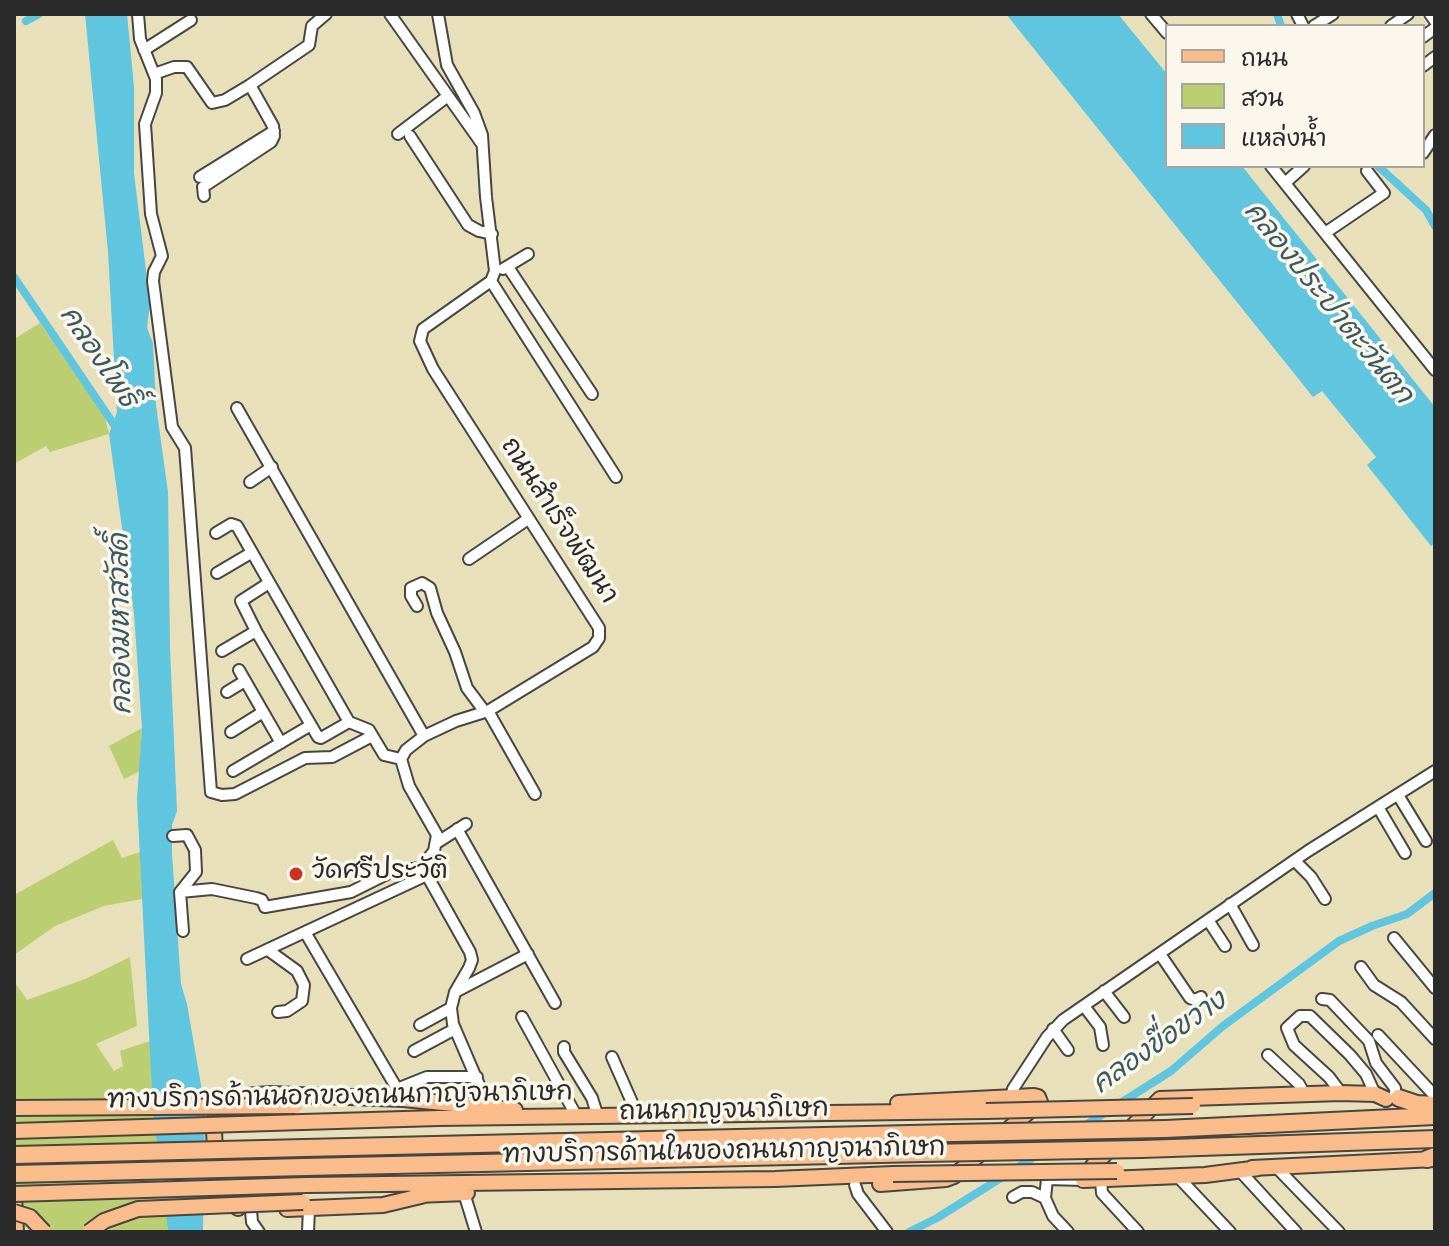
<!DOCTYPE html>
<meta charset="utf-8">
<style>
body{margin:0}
#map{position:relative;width:1449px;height:1246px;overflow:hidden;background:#e8e0bb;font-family:Kalam,"Playpen Sans Thai",sans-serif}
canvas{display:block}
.frame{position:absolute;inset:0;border:16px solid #2b2b2b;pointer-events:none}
.legend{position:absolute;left:1165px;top:24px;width:260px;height:144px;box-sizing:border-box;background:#fbf7ec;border:2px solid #a8a59f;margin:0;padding:10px 14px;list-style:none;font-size:24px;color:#2b2b2b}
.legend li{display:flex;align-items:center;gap:16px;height:40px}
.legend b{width:40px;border:2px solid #a8a59f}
</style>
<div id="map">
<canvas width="1449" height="1246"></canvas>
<div class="frame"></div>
<ul class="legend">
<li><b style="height:10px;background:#f9bc8a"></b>ถนน</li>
<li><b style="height:22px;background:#bbcf72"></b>สวน</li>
<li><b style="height:22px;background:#60c5de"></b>แหล่งน้ำ</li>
</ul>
</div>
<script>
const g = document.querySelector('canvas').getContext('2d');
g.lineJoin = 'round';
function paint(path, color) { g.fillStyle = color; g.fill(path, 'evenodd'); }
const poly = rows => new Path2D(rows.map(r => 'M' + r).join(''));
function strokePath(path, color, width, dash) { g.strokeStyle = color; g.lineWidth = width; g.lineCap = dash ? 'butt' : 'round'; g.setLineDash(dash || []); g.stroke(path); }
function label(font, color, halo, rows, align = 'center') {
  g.font = font + ' Kalam,"Playpen Sans Thai",sans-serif'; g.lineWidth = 7; g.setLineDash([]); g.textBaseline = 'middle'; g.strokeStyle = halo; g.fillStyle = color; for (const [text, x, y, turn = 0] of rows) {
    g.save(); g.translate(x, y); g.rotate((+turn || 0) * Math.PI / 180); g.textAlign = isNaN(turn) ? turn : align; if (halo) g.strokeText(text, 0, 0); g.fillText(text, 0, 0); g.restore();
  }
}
paint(poly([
 [40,323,105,417,109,434,50,452,46,446,14,464,14,339],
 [142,728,140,771,124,779,109,746],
 [113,840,122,858,140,852,142,899,104,906,55,926,14,955,14,895],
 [130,957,137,1026,96,1044,114,1071,123,1066,120,1051,150,1041,153,1113,168,1232,33,1232,20,1223,17,1206,14,1141,14,981,27,1000,85,979]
]), '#bbcf72');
paint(poly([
 [85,14,127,14,134,87,134,173,150,303,147,328,153,343,156,405,168,492,170,648,177,811,172,825,172,854,181,984,187,1004,205,1108,203,1232,168,1232,153,1113,137,799,142,728,134,614,109,434,117,412,112,324,108,252],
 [1006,14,1118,14,1167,74,1167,166,1242,166,1435,407,1435,543,1431,546,1367,465,1376,457,1322,391,1313,397]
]), '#60c5de');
strokePath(poly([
 [1277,14,1281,26],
 [26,21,39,14],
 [1378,166,1426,210,1435,226],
 [14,277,117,429],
 [1081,1128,1171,1071,1223,1026,1339,941,1372,926,1407,914,1435,893],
 [909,1232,937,1218,1039,1154]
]), '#60c5de', 8);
const minor = poly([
 [138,14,140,39,156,79,156,93,145,124,151,214,162,256,154,272,153,281,172,427,185,448,211,792,222,795,235,794,305,758,332,757,372,736],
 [390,14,482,144],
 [438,14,447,65,474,113,482,135,486,197,495,271,491,281,423,329,420,341,433,369,599,628,599,638,593,647,488,711,456,721,424,736,406,750,401,759,409,786,437,835,434,851,426,861,428,877,470,952,472,960,469,968,455,992,451,1008,453,1024,489,1108],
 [1151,14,1167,33],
 [1297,14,1303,26],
 [1430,14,1435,21],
 [1314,26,1333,14],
 [1391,26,1408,14],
 [1423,37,1435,28],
 [144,50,191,20],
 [1423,66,1435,57],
 [154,74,174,67,187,67,212,103,225,100,250,85,273,126,274,136,271,142,203,187,204,196],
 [250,85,309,45,312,26,326,14],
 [398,134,448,96],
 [410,136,468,225,479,231,492,234],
 [1423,153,1435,135],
 [1271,166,1435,370],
 [200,177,274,131],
 [1285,183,1304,166],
 [1325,233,1384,193,1367,171],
 [508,267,592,394],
 [503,269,528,254],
 [491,281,616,477],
 [237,408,424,736],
 [250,482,272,467],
 [216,533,231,524,237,526,349,722,369,730,384,755,401,759],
 [469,559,528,519],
 [217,573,251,553],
 [269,583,241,601,256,631,318,737,321,738,349,722],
 [417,606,411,596,411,588,422,583,430,588,437,613,455,652,467,688,485,712],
 [222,651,256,631],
 [239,670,281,743],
 [227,692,245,681],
 [488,711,535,794],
 [231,732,263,712],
 [233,771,311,725],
 [1398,795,1426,841],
 [1378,807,1405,853],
 [457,829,555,1003],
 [173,836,187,835,195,850,196,872,180,892,183,931],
 [438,842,466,824],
 [1295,861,1311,877,1325,899],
 [180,892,212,889,256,898,262,900,265,907,351,892,389,873,425,867],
 [1230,904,1253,945],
 [1208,920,1225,946],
 [305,932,403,1099],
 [1394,938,1435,988],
 [268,950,297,971,304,985,302,1001,287,1011,278,1012],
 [1160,954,1190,998,1195,1000,1201,997],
 [247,959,427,875],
 [1361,967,1374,985,1401,1002,1435,1039],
 [1104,991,1124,1017],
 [455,992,528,954],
 [1322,999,1330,1000,1369,1041,1376,1063,1395,1088,1395,1098],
 [1084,1006,1100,1027,1103,1045],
 [522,1017,577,1117],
 [420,1025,451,1008],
 [1053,1029,1068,1050],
 [1378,1035,1435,1096],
 [564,1047,564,1052,592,1098,598,1117],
 [414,1051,455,1029],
 [1268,1055,1299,1084,1305,1095],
 [612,1057,638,1116],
 [397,1089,427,1077,477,1077],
 [1341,1093,1329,1077,1294,1045,1287,1028,1300,1016,1310,1016,1350,1055,1366,1074,1375,1094],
 [1011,1098,1013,1089,1047,1037,1063,1020,1308,851,1435,771],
 [1277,1168,1339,1232],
 [1240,1171,1296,1232],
 [1180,1176,1181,1180,1230,1232],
 [1101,1180,1102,1193,1138,1232],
 [855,1185,858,1194,887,1232],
 [464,1193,476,1232],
 [1013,1197,1022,1192,1032,1192,1045,1198],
 [251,1210,252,1222,259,1232],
 [308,1232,309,1208],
 [1068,1232,1053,1216,1045,1198,1047,1179,1083,1180]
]);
const major = poly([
 [303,1122,438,1118,986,1111],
 [1252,1168,1435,1159],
 [1259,1168,1205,1175,1083,1180,1093,1166,1160,1099,1341,1093,1375,1094,1386,1099],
 [880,1184,946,1179,954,1176,1040,1102,1038,1097,1034,1096,898,1103],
 [307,1185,775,1179,893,1174],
 [416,1195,467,1193],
 [14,1196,16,1232],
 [238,1208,228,1201,216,1179,214,1129,217,1111,232,1097,270,1094,403,1099,515,1110],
 [287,1209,383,1205,425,1195]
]);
const highway = poly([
 [1399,1098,1417,1104,1435,1105],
 [1165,1129,1435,1116],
 [304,1148,953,1133],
 [1142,1149,1435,1139],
 [1427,1159,1435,1156],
 [305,1167,924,1153]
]);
strokePath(minor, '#474641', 14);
strokePath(major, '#474641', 18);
strokePath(highway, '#474641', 20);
strokePath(minor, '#fff', 10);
strokePath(major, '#f9bc8a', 14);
strokePath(highway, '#f9bc8a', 16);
const majorBridge = poly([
 [14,1108,295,1106],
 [986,1111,1193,1106],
 [14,1131,303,1122],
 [893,1174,1117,1171],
 [14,1194,307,1185],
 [14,1212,30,1217,44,1232],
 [89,1232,104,1221,138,1209,303,1202]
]);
const highwayBridge = poly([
 [953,1133,1165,1129],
 [924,1153,1142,1149],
 [14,1155,304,1148],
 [14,1174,305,1167]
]);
strokePath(majorBridge, '#474641', 18, []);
strokePath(highwayBridge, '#474641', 20, []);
strokePath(majorBridge, '#f9bc8a', 14);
strokePath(highwayBridge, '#f9bc8a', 16);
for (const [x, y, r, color] of [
 [296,874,8,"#c8321e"]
]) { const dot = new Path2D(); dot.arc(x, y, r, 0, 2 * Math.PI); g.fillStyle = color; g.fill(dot); strokePath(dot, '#fbf7ec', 3); }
label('26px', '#2b2b2b', '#fbf7ec', [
 ["ถนนสำเร็จพัฒนา",557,522,57],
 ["ทางบริการด้านนอกของถนนกาญจนาภิเษก",340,1099,-1],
 ["ถนนกาญจนาภิเษก",724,1113,-1],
 ["ทางบริการด้านในของถนนกาญจนาภิเษก",724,1154,-1]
]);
label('26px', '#2b2b2b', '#fbf7ec', [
 ["วัดศรีประวัติ",312,874]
], 'left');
label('italic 28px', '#3b5961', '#fbf7ec', [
 ["คลองประปาตะวันตก",1326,305,51],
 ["คลองโพธิ์",96,359,56],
 ["คลองมหาสวัสดิ์",124,624,-91],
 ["คลองขื่อขวาง",1161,1045,-35]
]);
</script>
